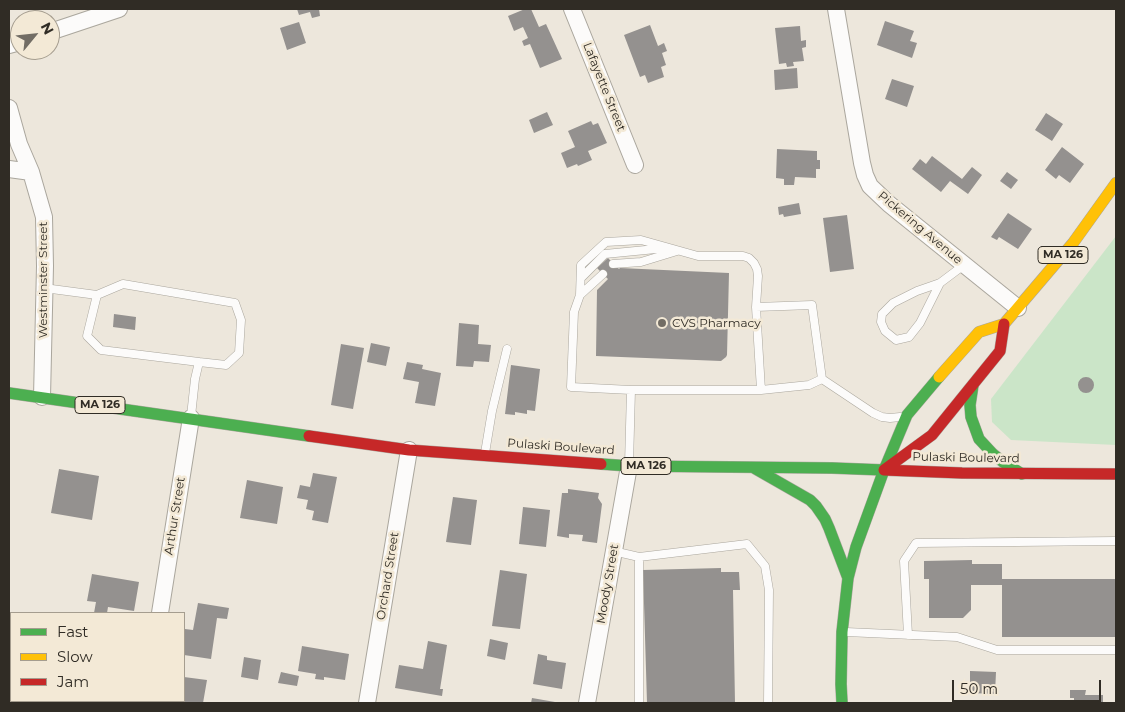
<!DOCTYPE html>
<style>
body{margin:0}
#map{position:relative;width:1125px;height:712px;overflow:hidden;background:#ede7dc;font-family:Montserrat,sans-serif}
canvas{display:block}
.frame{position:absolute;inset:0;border:10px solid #302c25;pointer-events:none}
.legend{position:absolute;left:10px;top:612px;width:175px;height:90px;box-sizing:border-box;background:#f3e9d6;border:1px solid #a59d8f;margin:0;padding:6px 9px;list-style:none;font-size:15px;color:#302c25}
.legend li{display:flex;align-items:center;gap:10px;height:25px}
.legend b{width:25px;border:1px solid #a59d8f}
.north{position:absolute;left:10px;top:10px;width:50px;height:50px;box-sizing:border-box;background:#f3e9d6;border:1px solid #a59d8f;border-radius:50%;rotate:62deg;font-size:14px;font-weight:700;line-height:20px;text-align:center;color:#302c25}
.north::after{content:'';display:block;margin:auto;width:18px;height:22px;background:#726d65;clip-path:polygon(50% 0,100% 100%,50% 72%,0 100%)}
.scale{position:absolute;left:952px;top:680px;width:149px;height:22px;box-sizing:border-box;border:2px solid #302c25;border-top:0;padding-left:6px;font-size:15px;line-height:18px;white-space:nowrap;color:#302c25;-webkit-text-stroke:4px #f3e9d6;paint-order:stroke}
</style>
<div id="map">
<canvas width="1125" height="712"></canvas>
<div class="frame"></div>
<ul class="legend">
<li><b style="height:6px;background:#4caf50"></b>Fast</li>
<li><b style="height:6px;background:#ffc107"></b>Slow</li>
<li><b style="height:6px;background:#c62828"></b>Jam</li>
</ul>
<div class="north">N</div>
<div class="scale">50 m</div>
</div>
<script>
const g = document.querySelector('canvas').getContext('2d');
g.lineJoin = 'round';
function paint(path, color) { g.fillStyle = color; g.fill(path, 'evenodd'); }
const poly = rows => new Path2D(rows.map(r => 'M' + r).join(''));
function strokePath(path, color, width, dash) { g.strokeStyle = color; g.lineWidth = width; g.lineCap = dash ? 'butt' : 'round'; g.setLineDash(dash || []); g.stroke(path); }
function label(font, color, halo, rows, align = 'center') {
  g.font = font + ' Montserrat,sans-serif'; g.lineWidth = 5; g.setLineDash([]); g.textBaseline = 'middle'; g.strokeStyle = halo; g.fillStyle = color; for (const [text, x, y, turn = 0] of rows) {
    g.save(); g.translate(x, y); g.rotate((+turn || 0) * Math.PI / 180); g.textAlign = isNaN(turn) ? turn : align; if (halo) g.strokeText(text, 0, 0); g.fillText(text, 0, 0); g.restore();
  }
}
paint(poly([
 [1116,236,1116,445,1011,440,992,422,991,399]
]), '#cbe5c8');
paint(poly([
 [297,9,319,9,320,16,312,18,310,12,299,15],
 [525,9,531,9,539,27,546,24,562,59,540,68,530,44,524,46,522,41,528,38,523,27,514,31,508,16],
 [885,21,914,31,910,41,917,43,912,58,877,45],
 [299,22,306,43,287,50,280,28],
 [650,25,658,46,664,43,667,51,662,53,666,65,661,67,664,77,648,83,645,75,640,77,624,35],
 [800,26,801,41,806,40,806,47,802,48,804,61,793,62,794,66,787,67,786,63,779,64,775,28],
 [797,68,798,88,775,90,774,70],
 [892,79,914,86,907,107,885,99],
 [547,112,553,125,534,133,529,120],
 [1046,113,1063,124,1052,141,1035,130],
 [591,121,593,125,598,123,607,143,588,151,592,160,578,166,577,164,567,168,561,153,575,147,568,131],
 [1062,147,1084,164,1070,183,1059,175,1056,179,1045,170],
 [777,149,817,151,817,160,820,160,820,169,816,169,816,178,795,177,794,185,784,185,784,179,776,178],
 [932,156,962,179,972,167,982,175,968,194,950,181,941,192,912,169,920,159,926,164],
 [1007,172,1018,180,1011,189,1000,181],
 [799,203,801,214,784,217,783,214,779,215,778,207],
 [1008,213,1032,229,1018,249,999,237,997,240,991,237],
 [847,215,854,269,830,272,823,218],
 [608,258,619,269,620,268,729,273,727,355,726,357,721,361,596,356,597,290,608,279,597,268],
 [114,314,136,317,135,330,113,327],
 [459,323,479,325,478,344,491,345,489,362,474,361,473,367,456,366],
 [371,343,390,347,386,366,367,362],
 [341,344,364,348,353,409,331,405],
 [407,362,423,365,422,369,441,373,435,406,415,403,419,382,403,379],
 [511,365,540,369,535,411,527,410,527,414,515,412,515,415,505,414],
 '1078 385a8 8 0 1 1 16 0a8 8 0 1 1-16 0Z',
 [59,469,99,476,92,520,51,513],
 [313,473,337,477,328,523,312,520,314,511,306,509,308,500,297,498,300,485,310,487],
 [247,480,283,487,277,524,240,518],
 [568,489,599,493,598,498,602,504,597,543,582,541,583,535,569,534,569,538,557,536,562,493,568,493],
 [453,497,477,500,471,545,446,542],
 [523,507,550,510,546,547,519,544],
 [972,560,972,564,1002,564,1002,579,1116,579,1116,637,1002,637,1002,585,971,585,971,610,963,618,929,618,929,579,924,579,924,561],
 [721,568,721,572,739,572,740,590,733,590,735,703,647,703,643,570],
 [500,570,527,574,520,629,492,626],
 [92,574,139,582,134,611,108,607,107,613,94,613,96,602,87,601],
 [198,603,229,608,227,619,217,618,211,659,184,655,185,629,193,630],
 [490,639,508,643,505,660,487,656],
 [428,641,447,645,440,689,443,689,442,696,395,688,399,665,423,669],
 [302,646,349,654,345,680,324,677,324,680,315,679,316,674,298,671],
 [538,654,547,656,547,660,566,663,562,689,533,684],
 [244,657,261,660,258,680,241,677],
 [9,658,11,659,11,692,9,692],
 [970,671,996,672,995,694,970,693],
 [281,672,299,676,297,686,278,683],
 [184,677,207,680,203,703,175,703,169,702,169,701,184,701],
 [1070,690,1086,690,1085,695,1103,695,1103,703,1074,703,1074,698,1070,698],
 [532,698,555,702,555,703,531,703],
 [76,701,105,701,105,703,76,703]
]), '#94918f');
const lane = poly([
 [613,264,641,262,677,251],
 [581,278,605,254,666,248],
 [940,283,920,323,909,337,896,340,885,331,881,322,882,314,893,303,917,291,940,283,964,265],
 [44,288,97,295],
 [580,295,603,274],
 [756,307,812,305,822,379,873,413,882,417,890,418,900,417],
 [761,390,809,385,822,379],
 [191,416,195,379,199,362,226,365,239,353,241,320,235,303,123,284,97,295,87,336,101,350,199,362],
 [485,453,492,411,507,349],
 [629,464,631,390,571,387,574,312,580,295,581,265,606,242,641,240,698,256,743,256,749,258,754,263,757,269,758,276,756,307,761,390,631,390],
 [613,551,639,557,747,544,765,566,769,590,768,703],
 [846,632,957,637,997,650,1116,650],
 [908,635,904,561,916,543,1116,541],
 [639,703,639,557]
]);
const street = poly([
 [572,9,635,165],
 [836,9,862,163,865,175,870,186,889,204,1018,308],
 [50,32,119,9],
 [9,45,20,42],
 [9,108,19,144,31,172,44,217,45,266,42,397],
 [9,169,31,172],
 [160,613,191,418],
 [9,631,11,632],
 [144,703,144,701],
 [367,703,409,450],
 [587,703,629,466]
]);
const fast = poly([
 [973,385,970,405,971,417,979,439,993,454,1003,462,1022,474],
 [9,393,309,436],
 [601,464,629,466,832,468,884,470],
 [754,468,810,500,816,506,825,519,829,528,848,578],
 [842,703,841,684,842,632,848,578,856,547,884,470,907,415,939,377]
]);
const slow = poly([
 [939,377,979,332,1004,324,1073,243,1116,183]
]);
const jam = poly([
 [309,436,409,450,601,464],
 [884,470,962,473,1116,474],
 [884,470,932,435,1000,351,1004,324]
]);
strokePath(lane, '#aaa69d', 9);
strokePath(street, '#aaa69d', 18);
strokePath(fast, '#aaa69d', 12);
strokePath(slow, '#aaa69d', 12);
strokePath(jam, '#aaa69d', 12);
strokePath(lane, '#fcfbfa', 8);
strokePath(street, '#fcfbfa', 16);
strokePath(fast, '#4caf50', 11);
strokePath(slow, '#ffc107', 11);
strokePath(jam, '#c62828', 11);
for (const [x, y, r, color] of [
 [662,323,5,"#726d65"]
]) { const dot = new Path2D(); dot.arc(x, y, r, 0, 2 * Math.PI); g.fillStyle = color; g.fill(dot); strokePath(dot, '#f3e9d6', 2); }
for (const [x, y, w] of [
 [1063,255,50],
 [100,405,50],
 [646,466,50]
]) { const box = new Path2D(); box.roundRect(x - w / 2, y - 8.5, w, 17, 4); g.fillStyle = '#f3e9d6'; g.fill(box); strokePath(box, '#302c25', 1); }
label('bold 11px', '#302c25', null, [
 ["MA 126",1063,255],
 ["MA 126",100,405],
 ["MA 126",646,466]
]);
label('12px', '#302c25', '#f3e9d6', [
 ["Lafayette Street",604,87,68],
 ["Pickering Avenue",920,228,40],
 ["Westminster Street",43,280,-90],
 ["Pulaski Boulevard",561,447,4],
 ["Pulaski Boulevard",966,458,1],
 ["Arthur Street",175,516,-81],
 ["Orchard Street",388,576,-81],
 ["Moody Street",608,584,-80]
]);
label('12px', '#302c25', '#f3e9d6', [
 ["CVS Pharmacy",672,323]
], 'left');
</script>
